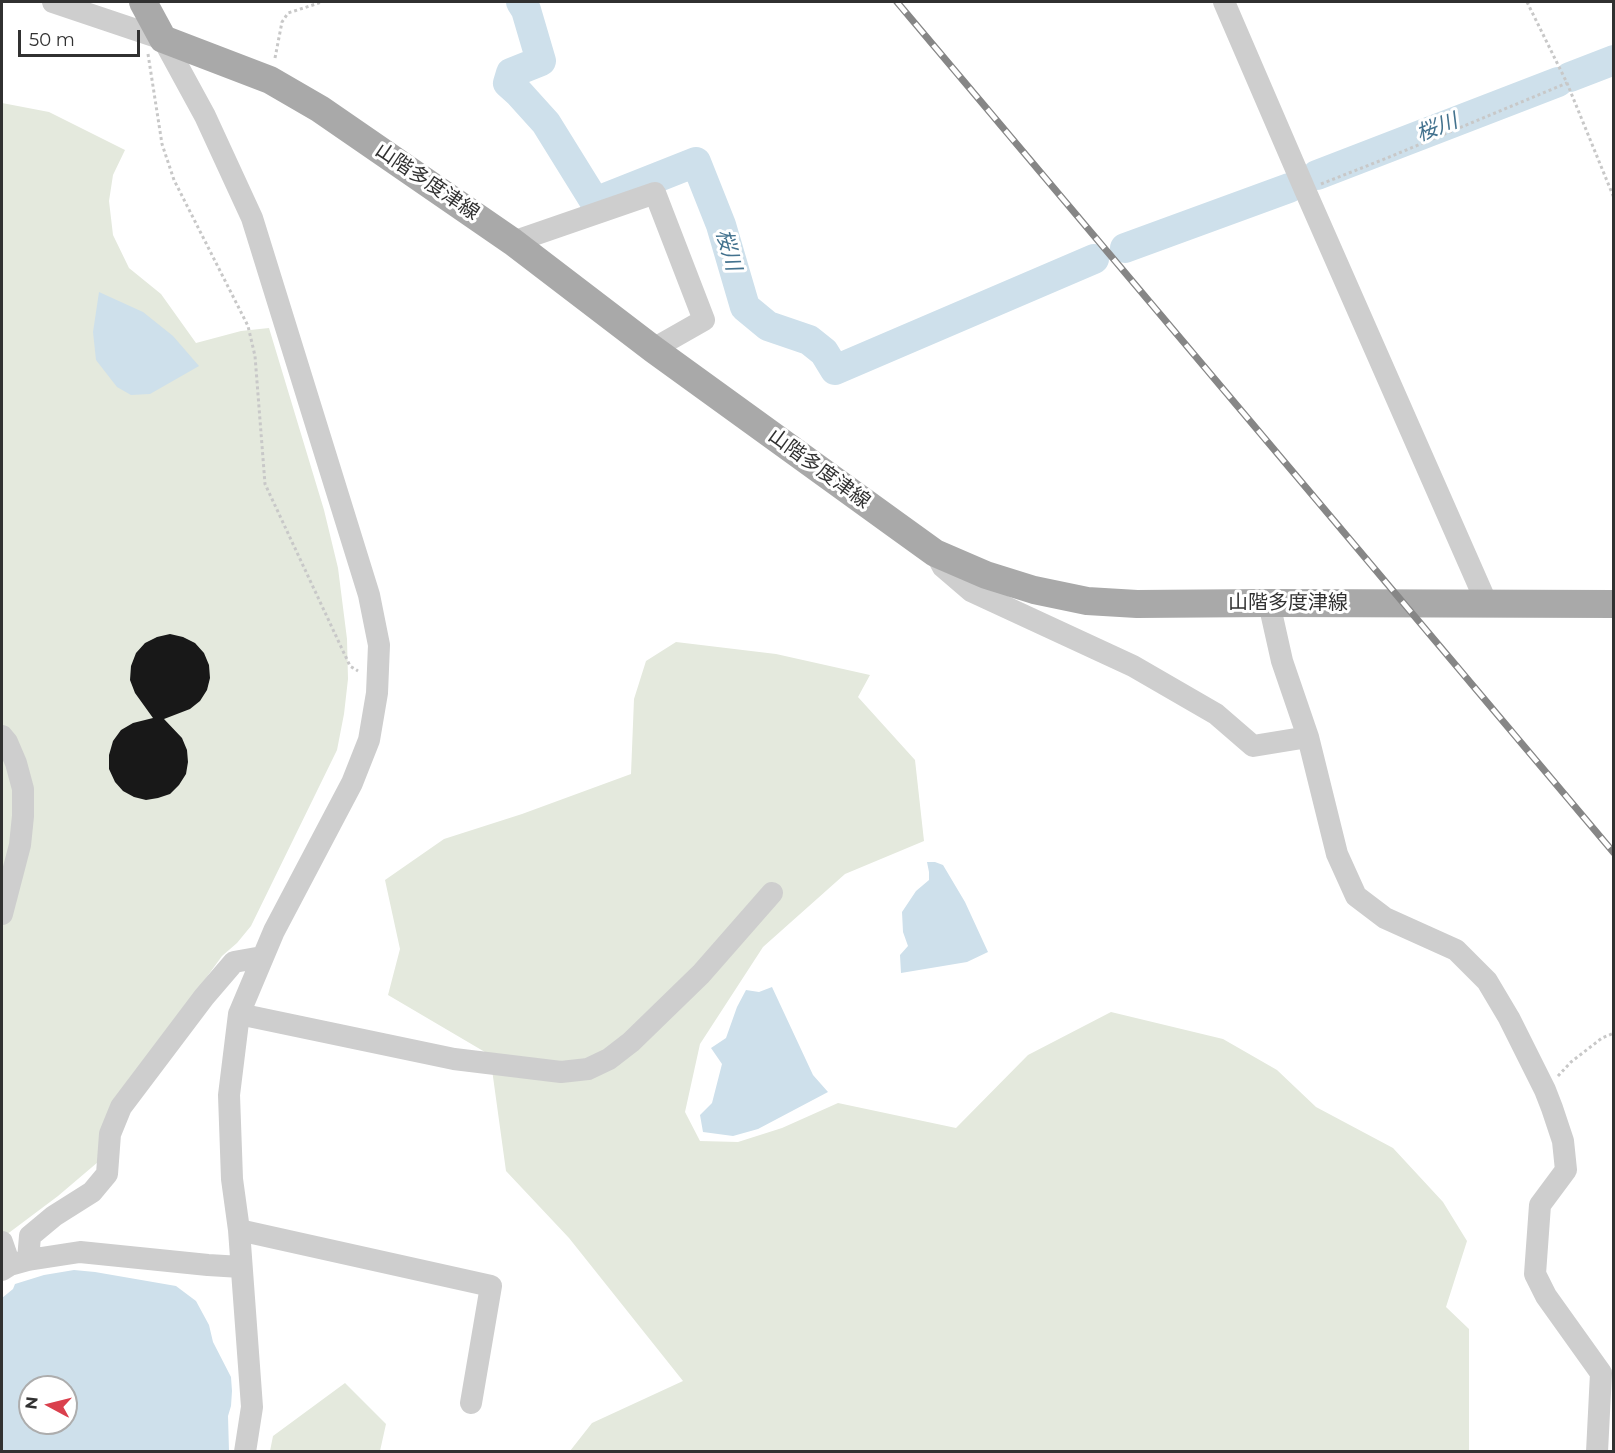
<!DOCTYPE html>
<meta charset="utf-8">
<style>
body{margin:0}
#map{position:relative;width:1615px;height:1453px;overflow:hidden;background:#fff;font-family:Montserrat,sans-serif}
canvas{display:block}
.frame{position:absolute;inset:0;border:3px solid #313131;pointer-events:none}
.north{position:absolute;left:18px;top:1375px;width:60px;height:60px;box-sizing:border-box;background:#fff;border:2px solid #adadad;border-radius:50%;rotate:277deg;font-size:16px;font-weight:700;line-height:24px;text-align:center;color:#313131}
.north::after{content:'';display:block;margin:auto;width:21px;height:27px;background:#da404d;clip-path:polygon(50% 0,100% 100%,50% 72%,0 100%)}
.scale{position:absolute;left:18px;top:30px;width:122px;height:27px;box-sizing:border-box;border:3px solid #313131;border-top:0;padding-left:8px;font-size:18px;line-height:21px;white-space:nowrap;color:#313131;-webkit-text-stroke:4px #fff;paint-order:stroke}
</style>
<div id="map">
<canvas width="1615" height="1453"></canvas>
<div class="frame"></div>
<div class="north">N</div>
<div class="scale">50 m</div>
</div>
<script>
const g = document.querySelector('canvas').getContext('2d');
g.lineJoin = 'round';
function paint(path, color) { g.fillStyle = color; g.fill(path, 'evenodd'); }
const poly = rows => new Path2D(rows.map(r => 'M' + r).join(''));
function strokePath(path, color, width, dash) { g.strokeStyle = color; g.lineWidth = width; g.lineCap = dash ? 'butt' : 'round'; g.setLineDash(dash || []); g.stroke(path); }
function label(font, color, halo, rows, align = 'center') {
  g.font = font + ' Montserrat,"Noto Sans JP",sans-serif'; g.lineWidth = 6; g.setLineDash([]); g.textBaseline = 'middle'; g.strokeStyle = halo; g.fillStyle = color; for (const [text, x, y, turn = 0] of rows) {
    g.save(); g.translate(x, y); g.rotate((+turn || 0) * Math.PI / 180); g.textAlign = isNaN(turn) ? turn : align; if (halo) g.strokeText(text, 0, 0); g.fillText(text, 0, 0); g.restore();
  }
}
paint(poly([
 [2,103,49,112,125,150,113,175,109,201,113,235,129,268,161,294,196,343,241,331,269,328,324,510,338,568,347,639,348,679,344,714,337,750,251,926,237,943,222,956,114,1105,98,1162,58,1196,2,1238],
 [676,642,776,654,870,675,858,697,915,760,924,841,845,874,763,947,700,1044,685,1112,700,1141,738,1142,782,1128,838,1103,956,1128,1028,1055,1111,1012,1223,1039,1277,1070,1316,1107,1393,1148,1443,1202,1467,1241,1446,1307,1469,1329,1469,1451,570,1451,592,1423,683,1381,569,1238,506,1171,490,1055,388,995,400,949,385,880,444,839,522,814,631,774,634,699,646,661],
 [345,1383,386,1424,380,1451,270,1451,273,1436]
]), '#e4e9dd');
paint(poly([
 [99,292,143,312,173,336,199,366,150,394,131,395,117,387,96,360,93,332],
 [927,862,935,862,943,865,965,902,988,952,967,962,901,973,900,955,908,946,903,932,902,912,916,891,929,880,929,872],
 [772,987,813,1075,828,1092,758,1129,733,1136,703,1132,700,1115,712,1103,722,1064,711,1048,726,1038,737,1007,746,990,759,992],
 [74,1270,95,1272,176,1286,196,1301,209,1325,213,1342,231,1377,232,1391,231,1406,228,1416,229,1451,2,1451,2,1298,13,1289,15,1284,44,1275],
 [30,1387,66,1387,66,1423,30,1423]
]), '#cee0eb');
strokePath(poly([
 [521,2,526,10,541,61,511,73,508,83,518,92,546,123,595,202,696,162,721,225,745,307,768,326,809,340,824,352,835,370,1094,259],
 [1570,77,1614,60],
 [1317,175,1558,82],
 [1125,248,1289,188]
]), '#cee0eb', 30);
paint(poly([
 [170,634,183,637,195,643,204,653,209,665,210,678,207,690,200,701,190,709,164,719,182,738,187,750,188,762,186,774,179,785,170,794,158,798,146,800,134,797,123,791,115,782,109,769,109,755,113,741,121,730,133,723,153,718,135,693,130,680,131,666,136,653,145,643,157,637]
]), '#181818');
strokePath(poly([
 [1527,2,1567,83,1614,198],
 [148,54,162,144,174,180,248,326,255,356,265,484,350,666,358,671],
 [275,58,282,22,288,13,322,2],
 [1321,184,1387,158,1567,83],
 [1558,1076,1571,1062,1602,1038,1614,1033]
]), '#c8c8c8', 3, [3, 3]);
strokePath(poly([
 [53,2,163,39,205,116,252,218,369,595,379,645,377,693,369,740,352,783,274,931,239,1014,229,1095,232,1179,239,1230,252,1407,245,1452],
 [1224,2,1305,190,1487,604],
 [513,242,655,193,704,320,653,349],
 [936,554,943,567,971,591,1133,666,1216,714,1253,746,1308,737],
 [1269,603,1282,661,1308,737,1337,854,1356,896,1385,918,1456,950,1487,981,1509,1018,1545,1090,1552,1108,1563,1141,1566,1170,1540,1205,1535,1274,1546,1296,1601,1373,1597,1452],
 [2,736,7,742,16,763,23,789,23,816,20,845,2,914],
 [239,1014,454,1059,561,1072,588,1069,609,1059,631,1042,701,974,772,893],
 [239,1230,491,1286,471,1403],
 [2,1242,10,1265],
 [28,1260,30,1236,54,1216,92,1192,107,1174,110,1134,121,1107,204,997,234,962,262,957],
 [2,1270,10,1265,28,1260,80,1252,208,1265,241,1267]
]), '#cecece', 22);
strokePath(poly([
 [143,2,163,39,270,80,320,109,513,242,653,349,892,522,935,553,986,575,1034,590,1087,601,1137,604,1269,603,1614,604]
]), '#a9a9a9', 28);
const rail = poly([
 [897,2,1614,853]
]);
strokePath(rail, '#868686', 7);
strokePath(rail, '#fff', 4.5, [14]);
label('20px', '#313131', '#fff', [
 ["山階多度津線",427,182,34],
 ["山階多度津線",819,469,36],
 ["山階多度津線",1288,603]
]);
label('italic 21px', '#43728e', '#fff', [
 ["桜川",1437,128,-21],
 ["桜川",728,250,74]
]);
</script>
